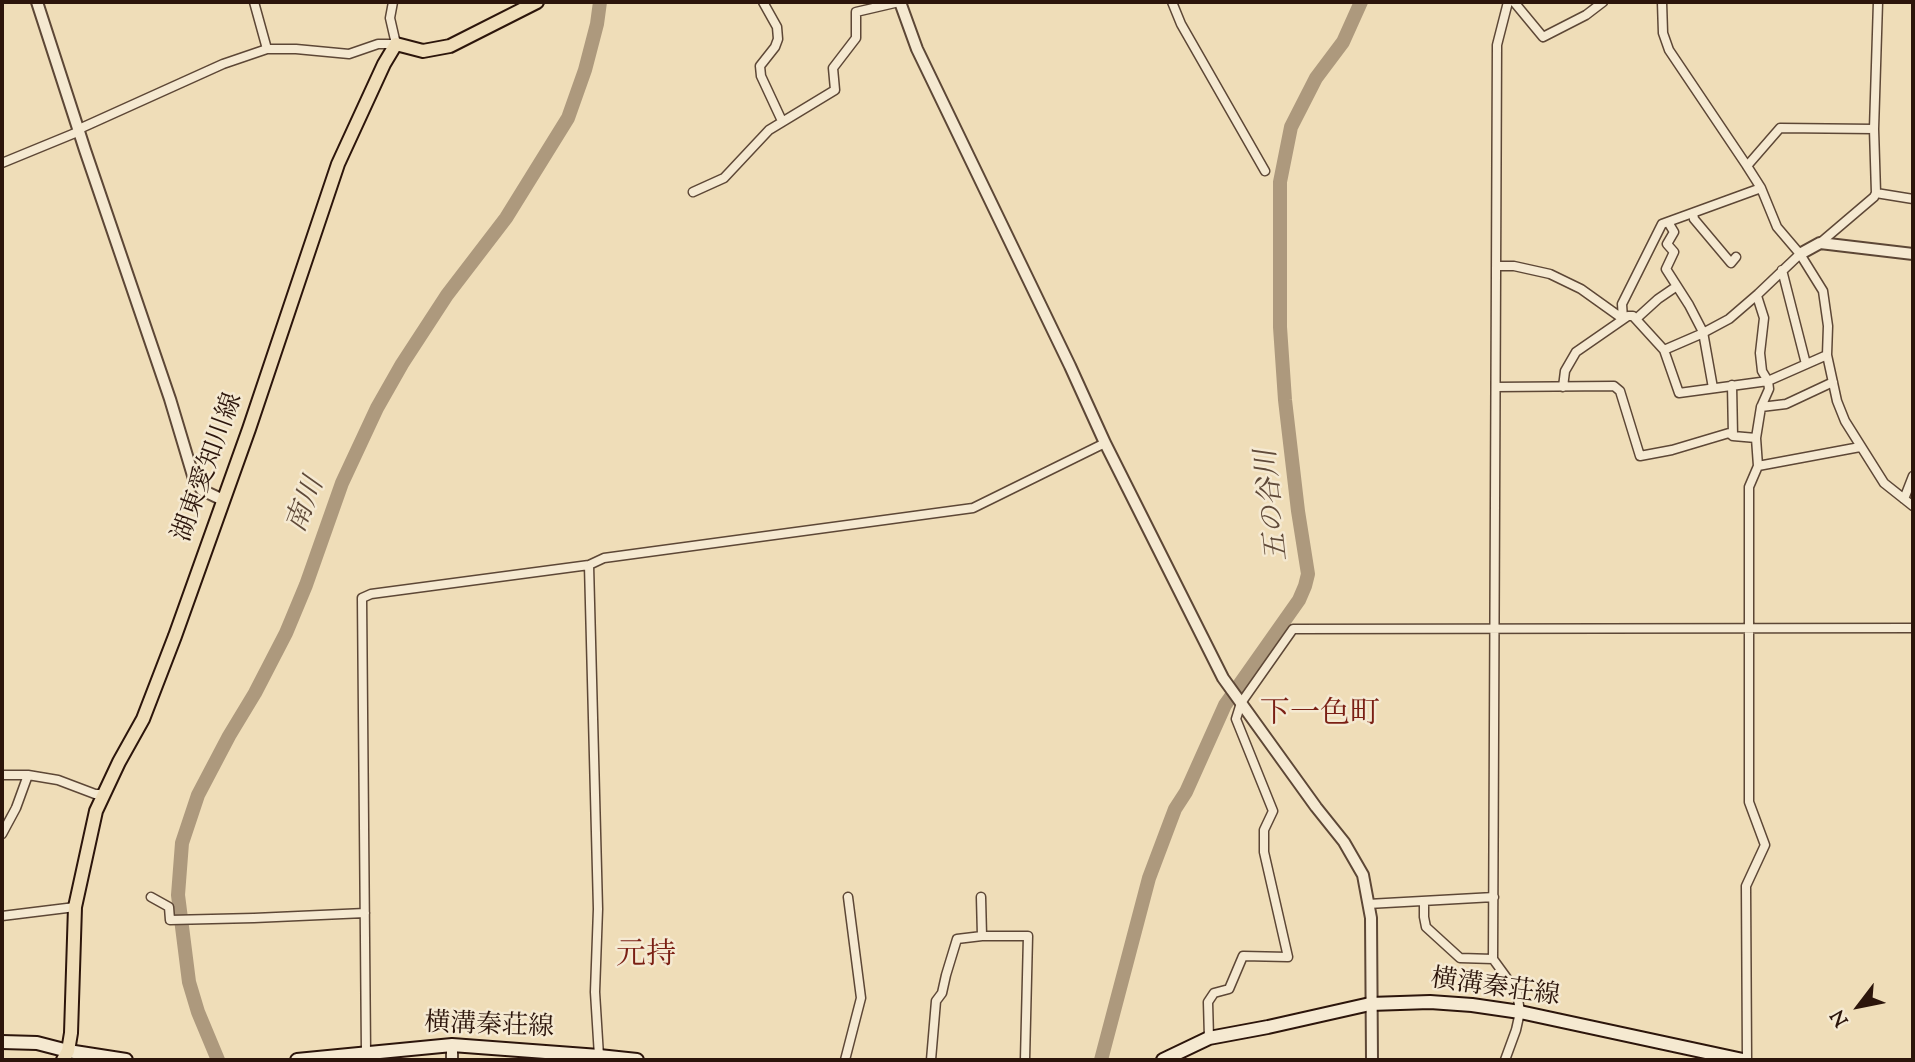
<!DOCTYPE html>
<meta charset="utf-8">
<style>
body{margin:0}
#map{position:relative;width:1915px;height:1062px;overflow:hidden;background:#efddb8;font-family:"Sorts Mill Goudy",serif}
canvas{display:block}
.frame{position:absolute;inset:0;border:4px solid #2c150b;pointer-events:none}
.north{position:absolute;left:1824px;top:971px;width:70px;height:70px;-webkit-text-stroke:5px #f5e9d1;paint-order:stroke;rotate:238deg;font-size:19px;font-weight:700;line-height:28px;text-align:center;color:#2c150b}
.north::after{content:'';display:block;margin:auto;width:24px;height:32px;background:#2c150b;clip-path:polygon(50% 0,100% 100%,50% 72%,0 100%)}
</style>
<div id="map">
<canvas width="1915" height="1062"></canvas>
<div class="frame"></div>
<div class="north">N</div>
</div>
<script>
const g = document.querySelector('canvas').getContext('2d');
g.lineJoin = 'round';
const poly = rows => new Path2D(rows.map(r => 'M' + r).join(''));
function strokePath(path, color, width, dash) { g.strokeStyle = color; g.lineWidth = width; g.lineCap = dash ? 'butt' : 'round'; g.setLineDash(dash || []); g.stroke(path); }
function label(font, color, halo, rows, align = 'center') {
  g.font = font + ' "Sorts Mill Goudy","Noto Serif JP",serif'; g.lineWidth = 5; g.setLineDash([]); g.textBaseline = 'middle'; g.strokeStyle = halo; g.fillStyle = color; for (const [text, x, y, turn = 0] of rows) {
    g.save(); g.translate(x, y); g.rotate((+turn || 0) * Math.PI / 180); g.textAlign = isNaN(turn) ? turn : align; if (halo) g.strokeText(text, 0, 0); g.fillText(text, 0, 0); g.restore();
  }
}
strokePath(poly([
 [218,1060,198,1012,189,982,178,895,182,843,198,795,229,736,255,693,286,633,306,585,342,483,377,408,402,364,447,295,506,218,568,118,585,70,597,24,600,2],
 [1101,1060,1149,878,1175,809,1186,792,1225,705,1299,600,1305,586,1308,574,1298,511,1285,400,1280,327,1280,182,1291,127,1316,78,1343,42,1361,2]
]), '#ad997d', 14);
const minor = poly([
 [254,2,267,49],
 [763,2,777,27,778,39,775,47,760,66,761,76,782,121],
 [1172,2,1181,24,1265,171],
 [1514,2,1543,37,1586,15,1603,2],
 [1662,2,1663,33,1669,50,1747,166,1761,188,1777,227,1800,254,1823,291,1828,326,1827,355,1837,401,1845,421,1884,483,1913,506],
 [79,129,223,64,267,49,296,49,349,54,378,44,396,44,390,18,393,2],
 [2,163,80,131],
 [1747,166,1780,128,1874,129],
 [693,192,724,178,769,130,835,90,833,68,856,38,856,12,899,2],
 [1876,193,1913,199],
 [1693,213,1694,219,1731,263,1736,257],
 [1668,222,1674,232,1667,244,1674,252,1666,269,1689,305,1703,332,1713,388],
 [1820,243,1874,197,1876,193,1874,129,1878,2],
 [1496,266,1514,266,1550,274,1581,289,1623,319],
 [1782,270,1806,364],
 [1623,319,1622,304,1662,224,1761,188],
 [1636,319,1658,299,1677,286],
 [1664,350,1701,334,1729,319,1758,294,1800,254],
 [1732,385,1733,436],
 [1496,387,1614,386,1620,391,1640,456,1672,450,1729,433,1733,436,1756,438,1758,466,1749,487,1749,802,1765,845,1746,886,1747,1060],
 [1563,387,1565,371,1576,352,1628,316,1633,316,1664,350,1679,393,1768,381,1762,371,1760,353,1764,318,1757,296],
 [1761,407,1786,404,1833,382],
 [1756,438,1761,407,1769,389,1768,381,1827,355],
 [1758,466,1860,447],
 [1904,499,1913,476],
 [589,565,598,909,595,992,599,1056],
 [2,775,28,775,58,780,95,794,103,794],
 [2,834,16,808,28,775],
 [151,897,169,907,170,920,254,918,365,913],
 [981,897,982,936,1028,936,1025,1060],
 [1424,902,1424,917,1426,927,1460,958,1493,959],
 [1368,904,1494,897],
 [2,916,75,907],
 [1209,1038,1208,1002,1214,993,1229,989,1243,956,1288,957,1264,852,1264,830,1273,811,1236,719,1241,703,1293,629,1913,628],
 [366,1053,362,598,371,594,589,565,604,558,973,508,1105,443],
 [845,1060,861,998,848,897],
 [931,1060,936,1001,942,993,946,975,957,939,982,936],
 [1505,1060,1516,1030,1520,1012,1517,992,1493,959,1497,45,1508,2]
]);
const tertiary = poly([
 [37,2,85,150,170,399,194,479,202,490,223,500],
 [900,2,917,49,1070,366,1105,443,1223,678,1316,807,1344,842,1363,875,1371,918,1372,1060],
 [1800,254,1820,243,1913,254],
 [452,1060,452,1045]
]);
const secondary = poly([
 [2,1042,37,1043,68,1051,126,1060],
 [297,1060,452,1045,599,1056,637,1060],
 [1163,1060,1209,1038,1268,1027,1370,1004,1430,1002,1472,1005,1520,1012,1743,1060]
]);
const primary = poly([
 [63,1060,68,1051,71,1033,75,907,96,811,119,762,143,719,175,636,249,429,338,164,384,64,396,44,423,51,450,46,537,2]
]);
strokePath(minor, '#5d4736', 11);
strokePath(tertiary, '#5d4736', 14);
strokePath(secondary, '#2c150b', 16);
strokePath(primary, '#2c150b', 16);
strokePath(minor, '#f5e9d1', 8);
strokePath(tertiary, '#f5e9d1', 10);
strokePath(secondary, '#f5e9d1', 12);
strokePath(primary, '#efddb8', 12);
label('26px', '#2c150b', '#f5e9d1', [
 ["湖東愛知川線",210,468,-70],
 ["横溝秦荘線",1495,990,8],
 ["横溝秦荘線",489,1028,2]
]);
label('italic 28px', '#604a39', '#f5e9d1', [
 ["五の谷川",1275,505,-96],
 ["南川",308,506,-69]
]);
label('30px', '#7a1f14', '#f5e9d1', [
 ["下一色町",1320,717],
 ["元持",646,958]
]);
</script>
